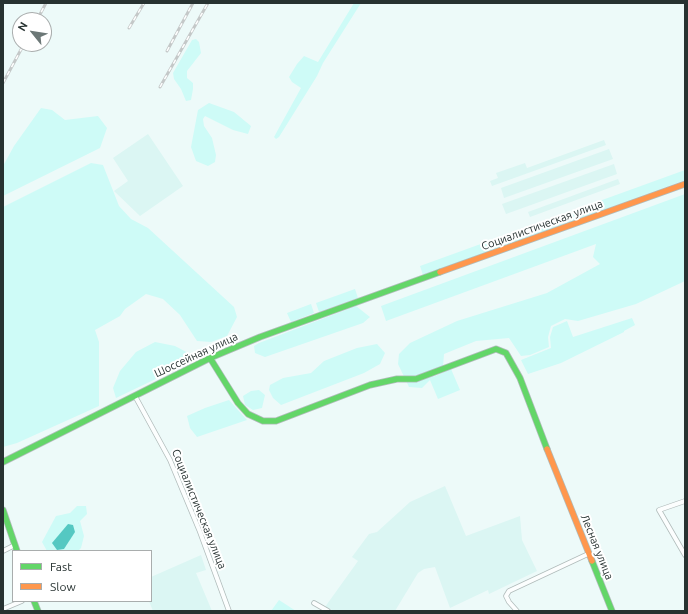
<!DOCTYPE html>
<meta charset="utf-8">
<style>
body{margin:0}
#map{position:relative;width:688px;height:614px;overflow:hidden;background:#edfaf9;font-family:Ubuntu,sans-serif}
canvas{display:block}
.frame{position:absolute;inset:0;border:4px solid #273231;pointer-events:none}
.legend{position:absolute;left:12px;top:550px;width:140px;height:52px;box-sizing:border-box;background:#fff;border:1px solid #a9adad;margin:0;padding:5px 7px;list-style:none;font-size:12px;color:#273231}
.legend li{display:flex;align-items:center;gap:8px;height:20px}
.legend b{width:20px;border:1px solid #a9adad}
.north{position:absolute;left:12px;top:12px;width:40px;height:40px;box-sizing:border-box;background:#fff;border:1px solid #a9adad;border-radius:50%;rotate:300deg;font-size:11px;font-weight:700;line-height:16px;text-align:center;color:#273231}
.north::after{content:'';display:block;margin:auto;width:14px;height:18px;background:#6c7877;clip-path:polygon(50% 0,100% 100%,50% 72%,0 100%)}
</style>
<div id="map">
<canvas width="688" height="614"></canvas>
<div class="frame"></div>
<ul class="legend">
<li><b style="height:5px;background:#63d668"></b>Fast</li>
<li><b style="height:5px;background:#ff974d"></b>Slow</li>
</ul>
<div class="north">N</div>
</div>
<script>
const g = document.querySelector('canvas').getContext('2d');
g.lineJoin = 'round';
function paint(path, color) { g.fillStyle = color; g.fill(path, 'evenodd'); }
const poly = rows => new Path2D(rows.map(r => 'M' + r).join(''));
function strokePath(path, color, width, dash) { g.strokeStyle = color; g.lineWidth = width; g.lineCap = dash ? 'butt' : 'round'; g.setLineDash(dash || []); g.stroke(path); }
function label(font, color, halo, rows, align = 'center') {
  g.font = font + ' Ubuntu,sans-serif'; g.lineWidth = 4; g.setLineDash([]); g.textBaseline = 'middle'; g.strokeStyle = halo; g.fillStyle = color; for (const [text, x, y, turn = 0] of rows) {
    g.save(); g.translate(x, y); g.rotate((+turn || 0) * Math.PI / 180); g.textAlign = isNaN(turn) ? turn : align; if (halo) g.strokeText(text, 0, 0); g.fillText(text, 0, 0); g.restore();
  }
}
paint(poly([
 [148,134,183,186,140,216,114,191,128,181,113,158],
 [604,140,606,145,492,186,490,181,498,178,496,173,525,163,527,168],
 [609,149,613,159,504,198,501,188],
 [614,164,617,174,506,214,502,204],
 [618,179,620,184,530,217,528,212],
 [445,486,466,536,520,516,522,540,537,571,489,594,488,590,450,608,435,567,424,569,418,573,395,611,334,611,325,607,358,561,352,557,369,534,377,532,410,502],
 [201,555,206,570,196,573,212,611,153,611,149,601,151,601,151,577]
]), '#dbf6f3');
paint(poly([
 [354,3,361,3,323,63,317,76,279,137,276,139,274,137,280,126,301,88,292,82,289,77,297,64,304,56,318,62],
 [196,39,199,42,201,53,187,71,187,78,193,83,193,89,191,100,186,101,181,89,174,79,173,73,192,40],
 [209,103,234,112,251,126,248,134,233,130,205,116,203,119,204,126,212,138,216,155,215,162,208,166,196,161,191,147,198,110],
 [41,108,52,110,65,120,98,116,107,128,100,148,3,196,3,166,14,146],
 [91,163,103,165,119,206,131,219,148,228,234,307,237,317,227,336,211,342,197,341,180,315,163,299,146,294,125,309,120,316,95,330,99,342,99,406,17,443,3,447,3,207],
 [685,170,685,180,423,275,420,266],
 [685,194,685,281,636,304,578,321,565,319,551,326,548,337,549,347,530,355,521,356,509,338,476,341,444,354,443,367,433,377,451,369,460,390,438,399,430,380,422,388,409,387,398,364,399,354,410,343,457,321,547,293,600,264,593,257,596,244,386,321,381,306],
 [355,289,358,298,319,312,316,303],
 [311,304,314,313,291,322,287,313],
 [356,306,370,317,363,323,265,357,255,353,254,346,259,343],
 [632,318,635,325,624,331,624,332,561,363,528,374,521,360,551,348,550,337,553,327,567,321,573,337],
 [155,342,175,346,192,355,194,359,191,362,116,398,113,388,120,371,136,352],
 [377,344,385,353,380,364,364,373,281,405,273,398,269,390,270,385,283,378,311,373,324,361,357,348],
 [259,390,265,395,262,408,253,410,245,405,243,396,251,391],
 [229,400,247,420,197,437,190,428,187,416,205,408],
 [77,506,86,506,87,514,80,521,84,536,81,548,78,551,47,551,42,542,56,516,70,513],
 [279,600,296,611,271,611]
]), '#cefbf7');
paint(poly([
 [68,524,73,525,75,532,64,549,57,550,52,543]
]), '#54c8c2');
const street = poly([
 [135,396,170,460,200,532,229,611],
 [685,501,659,510,685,555],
 [3,551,15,545],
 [314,603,328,611],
 [3,609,22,601],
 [517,611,509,602,506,596,509,591,588,554]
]);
const fast = poly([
 [210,358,238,403,248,414,263,421,276,421,370,385,397,379,416,379,496,349,506,353,520,378,547,449],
 [3,462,210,358,260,337,440,272],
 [3,510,17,551],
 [592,561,612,611],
 [34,601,38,611]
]);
const slow = poly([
 [440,272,685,184],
 [547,449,592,561]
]);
strokePath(street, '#b0bbba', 5.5);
strokePath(fast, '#b0bbba', 7);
strokePath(slow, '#b0bbba', 7);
strokePath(street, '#fcfefe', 4);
strokePath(fast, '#63d668', 5.5);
strokePath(slow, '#ff974d', 5.5);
const rail = poly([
 [37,20,46,3],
 [129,28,144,3],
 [167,51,193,3],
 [3,83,24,44],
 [160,87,208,3]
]);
strokePath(rail, '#c4c8c8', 3);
strokePath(rail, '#fff', 1.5, [4.5]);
label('11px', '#273231', '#fff', [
 ["Социалистическая улица",542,225,-20],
 ["Шоссейная улица",196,355,-25],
 ["Социалистическая улица",199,509,68],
 ["Лесная улица",597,547,68]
]);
</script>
